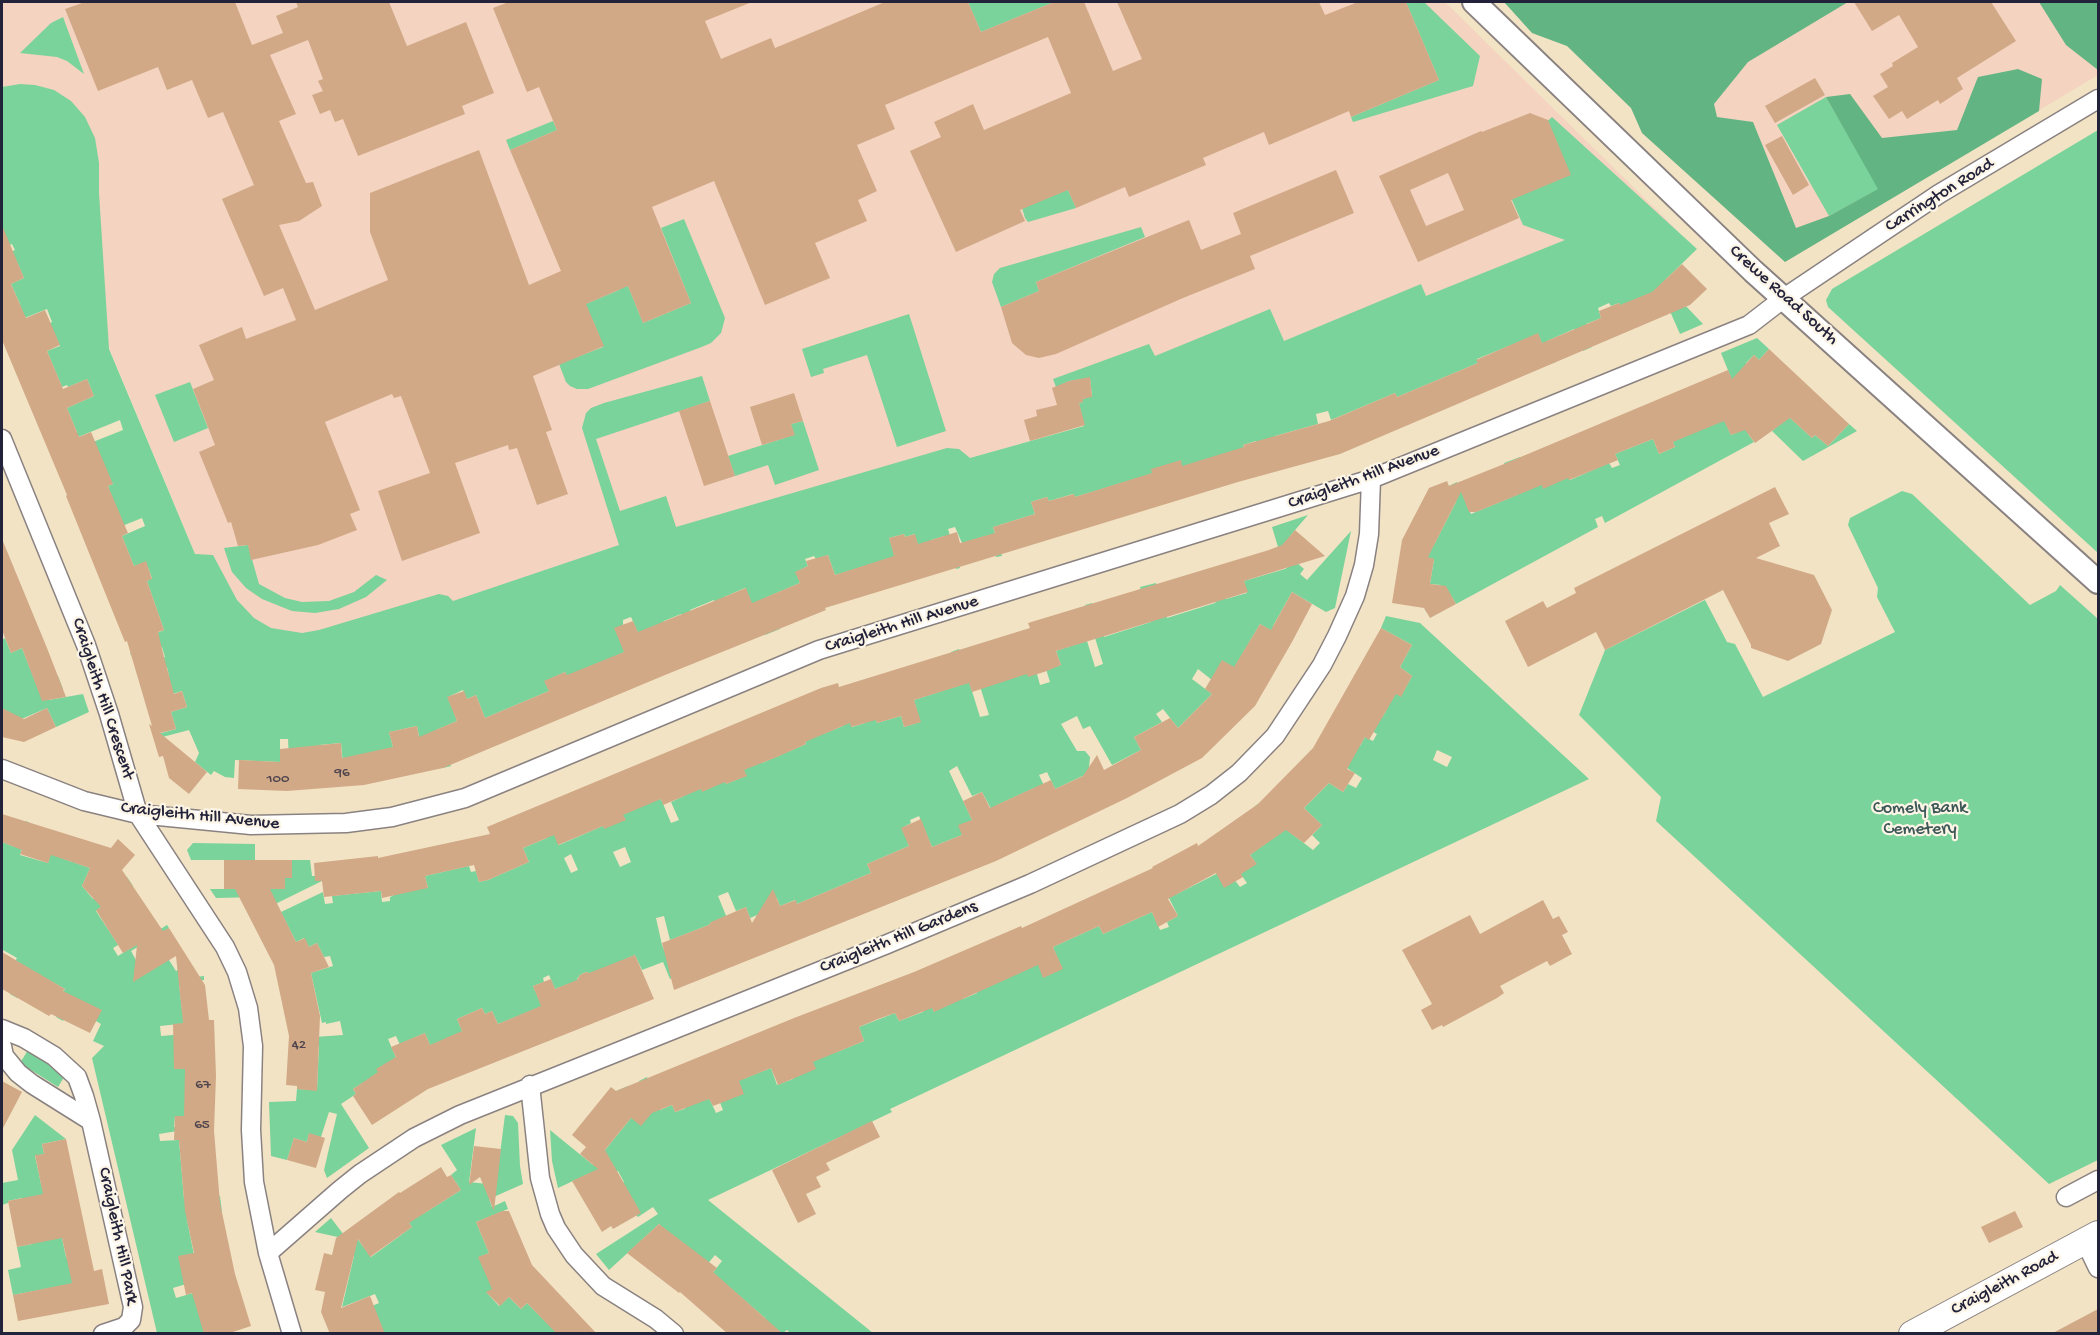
<!DOCTYPE html>
<style>
body{margin:0}
#map{position:relative;width:2100px;height:1335px;overflow:hidden;background:#f2e3c5;font-family:"Gochi Hand",sans-serif}
canvas{display:block}
.frame{position:absolute;inset:0;border:3px solid #22223b;pointer-events:none}
</style>
<div id="map">
<canvas width="2100" height="1335"></canvas>
<div class="frame"></div>
</div>
<script>
const g = document.querySelector('canvas').getContext('2d');
g.lineJoin = 'round';
function paint(path, color) { g.fillStyle = color; g.fill(path, 'evenodd'); }
const poly = rows => new Path2D(rows.map(r => 'M' + r).join(''));
function strokePath(path, color, width, dash) { g.strokeStyle = color; g.lineWidth = width; g.lineCap = dash ? 'butt' : 'round'; g.setLineDash(dash || []); g.stroke(path); }
function label(font, color, halo, rows, align = 'center') {
  g.font = font + ' "Gochi Hand",sans-serif'; g.lineWidth = 4.5; g.setLineDash([]); g.textBaseline = 'middle'; g.strokeStyle = halo; g.fillStyle = color; for (const [text, x, y, turn = 0] of rows) {
    g.save(); g.translate(x, y); g.rotate((+turn || 0) * Math.PI / 180); g.textAlign = isNaN(turn) ? turn : align; if (halo) g.strokeText(text, 0, 0); g.fillText(text, 0, 0); g.restore();
  }
}
paint(poly([
 [2,2,1445,2,1676,229,1092,423,243,668,48,202,2,127],
 [1504,2,2098,2,2098,75,1785,262,1642,133,1631,108,1567,46,1532,33]
]), '#f4d3c0');
paint(poly([
 [968,2,1054,2,981,32],
 [1406,2,1424,2,1480,56,1473,86,1353,122,1351,117,1439,80],
 [63,17,84,74,67,61,57,57,20,53,51,23],
 [20,84,35,85,54,90,71,101,85,117,95,138,99,163,99,193,109,349,195,554,213,555,237,600,254,618,271,628,302,633,319,630,439,594,448,596,453,601,619,545,582,428,586,413,591,408,604,403,702,376,710,401,596,439,620,511,666,496,676,527,947,448,959,449,970,458,1084,426,1079,403,1083,402,1083,399,1092,396,1090,378,1069,381,1056,387,1053,379,1149,344,1155,356,1270,309,1284,341,1421,284,1426,296,1565,240,1523,225,1497,166,1552,117,1697,249,1663,282,1703,324,1680,334,1662,293,1622,309,1619,303,1611,306,1609,303,1598,308,1601,318,1586,324,1586,333,1592,347,1583,351,1574,329,1547,341,1556,362,1551,364,1538,334,1477,359,1478,363,1397,397,1395,393,1331,420,1328,411,1316,414,1318,424,1275,436,1279,453,1262,458,1256,441,1243,445,1247,457,1185,476,1180,460,1156,484,1141,477,1075,497,1073,494,1049,501,1047,497,1031,502,1035,514,993,527,1002,556,996,557,989,535,962,543,955,527,948,529,960,568,956,569,945,536,931,540,934,551,911,558,915,534,905,537,904,534,889,538,895,557,835,575,828,555,816,559,814,556,805,559,808,566,796,572,800,583,767,597,780,629,765,635,745,588,724,597,729,609,720,613,714,600,690,610,694,621,686,624,681,614,664,621,644,646,631,617,623,620,624,652,570,683,565,672,545,681,549,691,485,718,476,695,467,699,463,690,448,697,457,721,436,730,451,766,443,768,439,751,420,741,417,726,389,732,393,747,344,774,341,743,319,745,290,780,288,739,280,739,280,762,235,760,234,778,225,777,214,771,211,775,195,762,199,753,189,730,155,739,154,735,176,729,171,712,187,707,182,691,166,696,169,676,167,667,158,669,156,660,165,657,162,647,131,655,130,653,140,649,137,641,164,630,147,581,152,578,146,562,134,566,122,536,145,526,142,518,112,530,112,497,108,486,113,484,83,446,123,430,120,420,51,448,49,444,77,432,67,408,94,396,87,379,68,387,67,385,62,387,47,351,60,346,57,339,39,328,52,322,47,309,22,319,20,304,11,284,24,278,15,257,2,263,2,256,15,250,12,244,2,248,2,87],
 [1826,97,1879,189,1829,216,1777,125],
 [553,121,557,130,510,150,506,140],
 [2098,130,2098,553,1828,307,1826,300,1832,289],
 [1012,174,1068,190,1076,208,1028,222,1025,218],
 [684,219,725,318,721,333,711,343,699,348,588,389,577,389,570,386,566,382,559,364,603,347,593,320,543,322,619,290,597,238,607,234,643,323,691,303,661,228],
 [1141,227,1145,237,1036,282,1039,291,1001,307,992,282,994,274,1000,268],
 [909,314,946,431,897,447,867,355,823,369,824,373,811,377,802,349],
 [1757,338,1769,349,1759,360,1754,355,1746,363,1751,368,1748,434,1754,442,1605,523,1602,516,1595,519,1598,527,1456,604,1452,597,1425,611,1428,596,1441,585,1430,584,1434,559,1422,557,1435,543,1456,502,1449,486,1457,482,1471,514,1517,495,1504,463,1520,457,1532,485,1540,482,1544,488,1566,471,1570,480,1609,463,1612,468,1620,465,1615,454,1653,439,1659,454,1675,447,1661,414,1720,411,1731,435,1740,431,1734,385,1721,353],
 [190,382,208,428,174,442,155,395],
 [1789,417,1812,438,1815,435,1828,446,1849,424,1857,431,1803,461,1772,431],
 [803,421,819,470,775,485,768,465,735,476,728,456,794,435,791,424],
 [1902,491,1912,494,2030,605,2056,591,2060,585,2098,619,2098,1160,2049,1184,1656,821,1661,797,1579,715,1605,650,1705,600,1727,642,1735,644,1763,697,1895,632,1877,597,1878,588,1848,525,1850,518],
 [1308,515,1290,536,1281,557,1272,527],
 [1351,531,1335,608,1326,612,1292,592,1273,626,1291,642,1260,624,1222,688,1198,669,1192,679,1212,694,1178,728,1163,709,1156,714,1162,722,1134,737,1141,750,1112,765,1090,726,1083,729,1077,716,1061,724,1077,751,1085,751,1090,757,1089,768,1091,772,1055,789,1047,772,1039,775,1057,813,1039,798,1034,788,997,805,996,818,982,792,972,796,957,766,949,771,972,820,962,835,932,847,919,816,910,820,911,823,902,828,909,846,867,864,871,873,797,904,795,900,780,906,777,898,771,897,767,911,750,918,746,907,736,911,728,892,718,896,742,955,711,922,709,925,670,940,664,916,656,918,662,945,675,977,670,979,663,962,642,970,635,955,591,974,586,972,580,975,577,979,582,990,572,994,568,984,555,989,549,975,543,978,544,982,533,986,539,1000,552,1002,498,1024,492,1011,485,1014,482,1008,457,1019,466,1040,430,1045,425,1033,404,1042,409,1065,396,1036,388,1039,410,1091,382,1078,362,1083,353,1089,356,1094,341,1104,369,1148,327,1178,324,1170,337,1114,329,1112,321,1137,309,1134,307,1142,294,1138,287,1160,271,1156,269,1102,296,1101,297,1089,317,1090,319,1045,300,1044,300,1038,343,1035,340,1021,326,1024,326,1022,322,1023,311,973,333,966,330,956,324,957,317,943,309,947,304,938,296,942,281,912,323,892,325,904,333,903,332,896,381,891,382,902,390,901,390,897,393,896,391,884,428,888,425,876,469,866,471,872,476,871,479,882,488,880,529,862,523,848,547,838,541,825,549,821,559,845,605,825,625,820,619,805,661,799,671,823,679,820,671,802,684,796,696,778,702,791,712,751,726,784,746,776,740,760,758,753,762,763,776,757,806,744,803,735,823,734,843,726,841,719,848,718,852,727,865,723,874,713,877,723,901,716,904,727,920,722,914,700,961,685,951,652,959,649,980,717,989,715,978,680,1014,669,1037,674,1040,685,1050,682,1042,656,1049,669,1061,665,1056,651,1087,641,1095,667,1103,664,1085,605,1092,603,1104,637,1151,622,1140,587,1156,583,1167,618,1215,603,1223,592,1226,599,1247,593,1244,581,1285,569,1296,562,1304,569,1300,574,1307,580],
 [625,847,631,862,620,867,613,852],
 [571,854,578,870,571,873,564,858],
 [248,545,259,584,285,598,302,602,329,601,354,592,376,575,387,580,366,597,339,609,315,613,292,611,262,599,246,588,232,572,224,548],
 [1386,616,1420,623,1589,779,890,1109,892,1112,708,1200,873,1333,791,1334,787,1330,783,1333,751,1333,765,1318,727,1285,711,1275,722,1261,715,1255,701,1272,659,1224,609,1270,596,1254,658,1214,653,1207,638,1217,612,1190,624,1182,618,1171,594,1185,588,1174,558,1188,552,1161,550,1130,593,1165,631,1118,616,1091,628,1086,634,1101,645,1097,639,1081,647,1077,660,1110,672,1105,675,1112,684,1109,706,1091,716,1113,723,1110,715,1090,771,1068,777,1085,793,1079,785,1060,837,1052,864,1041,859,1027,895,1013,899,1021,923,1012,930,1002,934,1012,959,990,963,999,977,993,974,983,1035,958,1062,969,1053,947,1099,926,1103,934,1152,912,1160,930,1169,927,1167,922,1178,916,1169,898,1226,869,1240,887,1247,883,1235,866,1256,863,1250,855,1276,836,1255,806,1261,802,1284,828,1313,850,1320,843,1312,835,1322,825,1304,808,1329,783,1343,792,1348,784,1356,788,1362,778,1344,766,1355,743,1360,746,1365,737,1373,741,1377,734,1370,730,1369,708,1383,716,1386,711,1378,707,1393,692,1401,696,1412,676,1400,667,1412,645,1381,628],
 [1437,750,1452,757,1447,767,1433,760],
 [5,638,11,653,22,648,36,684,58,676,63,689,48,691,49,700,83,694,89,712,56,727,47,708,10,724,2,720,4,710,2,708,2,640],
 [26,821,30,823,20,855,48,863,53,846,64,859,90,868,82,886,93,899,127,877,133,886,96,911,117,943,130,938,113,948,118,956,167,925,169,928,131,951,137,962,169,960,176,971,190,962,196,977,204,976,204,980,179,983,182,1011,189,1023,160,1026,161,1036,185,1034,174,1051,174,1069,196,1068,184,1116,175,1116,174,1127,184,1128,184,1130,159,1134,160,1141,179,1140,184,1199,220,1196,222,1212,187,1220,199,1280,173,1288,176,1298,203,1290,216,1333,157,1333,92,1058,104,1046,93,1041,101,1024,96,1021,75,997,63,1021,56,1017,69,995,63,992,65,989,33,971,17,998,10,994,23,971,13,965,17,958,3,950,2,952,2,842,15,847],
 [193,843,255,844,255,860,191,860,187,850],
 [292,860,310,860,312,876,315,876,316,881,322,881,265,909,258,897,216,898,210,889,285,889,285,868],
 [28,1050,66,1074,58,1087,20,1063],
 [35,1115,66,1139,42,1144,44,1154,35,1156,41,1184,62,1238,66,1257,86,1281,13,1295,8,1270,21,1267,17,1247,32,1244,22,1198,8,1201,8,1203,2,1205,2,1183,18,1180,12,1150],
 [505,1115,513,1116,518,1123,520,1166,523,1184,489,1199,492,1207,505,1201,508,1209,476,1222,489,1253,479,1257,511,1277,487,1293,499,1306,509,1297,521,1309,527,1303,557,1333,367,1333,358,1312,379,1303,375,1294,342,1307,354,1256,335,1251,356,1237,371,1257,412,1227,401,1212,423,1214,461,1190,451,1175,457,1170,441,1145,476,1128,469,1182,496,1185],
 [331,1218,347,1239,315,1232]
]), '#79d39a');
paint(poly([
 [1504,2,1848,2,1748,62,1714,104,1717,117,1753,122,1796,228,1829,216,1878,189,1826,97,1850,94,1882,138,1957,130,1978,77,2018,69,2042,79,2039,111,1785,262,1642,133,1631,108,1567,46,1532,33],
 [2039,2,2098,2,2098,70,2066,45]
]), '#62b582');
paint(poly([
 [85,2,235,2,252,45,283,33,276,16,298,7,296,2,389,2,407,46,466,22,494,93,462,106,465,114,358,156,343,119,335,122,330,110,320,114,312,95,323,91,318,81,323,79,308,40,270,55,296,114,279,121,306,183,313,182,322,206,299,221,279,225,315,310,388,280,370,232,370,193,479,150,529,285,561,271,510,150,557,130,539,87,527,92,493,8,509,2,752,2,705,21,721,59,771,38,775,48,885,2,968,2,981,32,1054,2,1084,2,1113,71,1142,59,1117,2,1319,2,1325,15,1358,2,1406,2,1439,80,1351,117,1349,111,1269,145,1264,132,1203,158,1206,165,1129,197,1125,187,1076,208,1068,190,1020,210,1025,221,956,252,910,151,941,137,934,122,973,104,984,130,1071,93,1048,37,885,105,895,129,857,145,877,191,858,200,867,221,815,243,830,278,765,305,714,181,652,207,691,303,643,323,628,286,586,304,604,346,533,376,552,430,546,432,568,494,537,505,517,448,509,450,508,445,455,463,480,533,402,561,378,491,430,473,401,396,394,398,392,394,325,422,360,510,350,514,357,530,318,545,251,560,248,545,238,546,231,522,228,523,199,452,215,445,193,389,214,380,199,345,242,327,246,339,296,320,283,288,264,296,222,199,254,185,223,112,208,118,192,80,167,90,158,67,98,91,65,9],
 [1854,2,1991,2,2016,41,1957,78,1963,89,1940,104,1938,100,1907,119,1902,111,1889,119,1873,96,1888,87,1880,74,1893,66,1892,63,1918,47,1899,15,1872,31],
 [1815,78,1825,95,1775,123,1765,106],
 [1530,113,1548,120,1571,175,1511,200,1519,218,1418,262,1379,176,1481,131,1482,132],
 [1448,173,1464,210,1426,226,1410,190],
 [1782,136,1809,185,1793,195,1765,145],
 [1336,170,1354,213,1250,256,1255,269,1183,298,1056,354,1039,358,1026,355,1012,343,1001,307,1039,291,1036,282,1189,220,1201,250,1241,234,1233,213],
 [2,225,24,278,11,284,26,318,45,310,60,345,47,351,63,389,87,379,94,396,67,408,79,437,91,432,113,484,108,486,128,533,122,536,134,566,146,561,152,579,147,581,164,630,158,632,164,657,174,694,182,691,187,707,171,712,176,729,160,733,207,772,189,794,169,778,163,756,159,757,149,724,152,726,127,641,125,642,66,496,67,495,2,340],
 [1682,264,1707,289,1690,305,1340,454,1238,482,825,608,826,610,665,675,443,768,364,785,287,791,238,789,239,760,280,762,280,749,341,743,342,758,393,747,389,732,417,726,419,737,457,721,447,697,464,691,467,699,476,695,485,718,549,691,544,681,565,672,567,675,624,652,614,628,633,621,638,632,746,588,752,603,800,583,795,572,808,566,806,561,828,555,835,575,894,556,889,538,904,534,905,537,915,534,918,544,957,532,960,543,995,533,993,527,1035,514,1031,502,1047,497,1049,501,1074,494,1075,497,1152,473,1151,469,1181,460,1182,466,1244,447,1243,445,1329,421,1395,393,1397,397,1478,363,1476,360,1538,333,1542,343,1601,318,1599,311,1619,303,1620,305,1652,292],
 [1769,349,1849,424,1828,446,1815,435,1812,438,1790,418,1755,443,1745,430,1731,435,1724,421,1673,442,1675,447,1659,454,1653,439,1615,454,1618,460,1569,480,1568,478,1543,489,1542,485,1476,512,1469,512,1461,492,1428,557,1434,559,1430,584,1446,586,1456,604,1430,618,1424,608,1392,603,1402,540,1429,488,1447,481,1449,486,1504,464,1728,370,1732,379,1754,355,1759,360],
 [1090,377,1092,397,1083,399,1083,402,1079,403,1085,425,1030,441,1024,420,1037,416,1036,410,1057,405,1052,388,1069,381],
 [794,393,803,421,791,424,795,435,762,445,750,407],
 [710,401,735,476,704,486,679,411],
 [1775,487,1789,514,1769,523,1780,546,1756,558,1814,575,1832,610,1821,644,1788,661,1751,648,1751,645,1723,590,1605,650,1596,632,1528,667,1505,621,1543,601,1547,608,1576,593,1574,588],
 [1295,530,1325,556,1244,581,1248,592,1056,651,1061,665,1047,671,1028,677,1027,674,972,692,969,683,914,700,921,722,904,727,901,716,877,723,876,720,851,727,850,723,805,742,806,744,777,757,744,770,747,776,726,784,725,782,702,792,701,789,663,805,661,799,623,815,626,820,604,829,603,826,558,845,554,835,523,848,529,862,488,880,479,882,474,865,425,876,428,888,382,898,381,891,324,897,322,881,315,881,314,863,378,856,378,858,490,834,487,827,821,688,838,683,839,687,1030,628,1028,623,1269,550,1282,545],
 [2,539,47,648,66,697,42,701,22,648,11,653,2,630],
 [1292,592,1312,604,1292,642,1255,706,1202,758,1127,798,996,861,674,990,662,943,709,925,711,922,746,907,752,923,773,889,780,906,796,900,797,904,871,873,867,864,909,846,901,828,921,819,932,847,962,835,958,825,972,820,963,801,982,792,990,808,1051,780,1055,789,1083,776,1097,755,1104,770,1141,750,1134,737,1170,718,1178,728,1212,694,1205,689,1222,660,1234,667,1260,624,1271,630],
 [1381,628,1412,645,1400,667,1412,676,1401,697,1396,694,1369,740,1365,737,1347,769,1355,773,1343,792,1329,783,1304,808,1322,825,1304,843,1286,830,1250,855,1257,864,1241,874,1243,877,1224,888,1216,873,1168,899,1178,916,1158,927,1152,912,1103,934,1099,926,1053,947,1063,969,1043,978,1038,965,934,1012,932,1008,899,1021,895,1013,878,1019,859,1027,864,1041,813,1062,816,1069,778,1085,771,1068,739,1081,744,1094,713,1106,709,1099,675,1112,672,1105,652,1113,641,1126,631,1118,605,1150,641,1213,613,1229,611,1226,602,1232,572,1181,598,1169,580,1154,586,1147,572,1135,611,1087,616,1091,794,1018,914,972,1021,926,1022,928,1153,868,1152,867,1197,843,1198,846,1258,804,1313,748],
 [2,708,24,719,47,708,56,727,24,742,2,737],
 [2,814,111,848,118,839,135,855,122,870,163,931,169,928,205,985,209,1020,214,1020,216,1076,214,1131,220,1203,235,1274,251,1326,227,1334,204,1334,192,1293,186,1295,178,1256,194,1253,185,1211,179,1140,174,1140,175,1116,184,1116,185,1069,174,1069,173,1024,183,1023,176,956,133,982,137,945,123,953,96,910,101,907,82,886,90,868,51,855,48,863,20,854,22,850,2,842],
 [224,860,292,860,292,878,285,878,285,889,270,889,296,942,305,938,309,947,317,943,329,967,311,973,320,1016,317,1091,297,1089,297,1086,286,1085,289,1036,274,965,235,889,224,889],
 [1543,900,1553,919,1559,916,1568,932,1562,935,1572,954,1550,966,1547,961,1500,986,1504,993,1497,998,1443,1027,1442,1025,1432,1030,1421,1010,1432,1004,1402,950,1470,915,1480,934],
 [2,952,65,989,63,991,102,1010,90,1033,51,1014,49,1016,2,989],
 [635,955,654,999,428,1089,372,1125,353,1096,356,1094,353,1089,378,1072,376,1069,396,1057,391,1047,425,1033,430,1045,462,1031,457,1019,482,1008,485,1014,492,1011,498,1024,541,1006,533,986,551,979,555,989,577,980,580,975,586,972,589,973],
 [2,1081,22,1092,2,1130],
 [872,1121,880,1137,826,1163,830,1170,816,1177,821,1187,806,1194,816,1214,798,1223,772,1170],
 [309,1133,325,1138,316,1168,287,1160,294,1138,307,1142],
 [66,1139,94,1271,102,1269,109,1304,18,1321,13,1295,72,1283,62,1238,17,1247,8,1201,43,1194,35,1155,44,1154,42,1144],
 [474,1146,501,1149,494,1211,480,1177,469,1185],
 [441,1167,447,1177,451,1175,461,1190,409,1223,412,1227,370,1257,358,1239,341,1308,370,1296,385,1334,330,1334,321,1312,325,1292,315,1290,324,1253,332,1255,336,1238,399,1192,400,1193],
 [502,1211,509,1211,532,1265,597,1334,557,1334,527,1303,521,1309,509,1297,500,1306,486,1292,492,1289,478,1257,489,1253,476,1222],
 [2015,1211,2023,1227,1989,1243,1981,1227],
 [659,1224,717,1268,713,1272,783,1334,728,1334,680,1292,679,1293,627,1253],
 [2098,1309,2098,1334,2051,1334]
]), '#d1a986');
const minor = poly([
 [2,439,86,645,109,714,138,814,225,947,237,972,248,1008,253,1046,251,1130,254,1182,268,1253,292,1334],
 [2,769,84,801,138,814,251,825,346,823,392,817,465,798,819,650,1371,479,1749,325,1784,298,1939,194,2098,99],
 [2,1029,24,1038,54,1056,77,1077,84,1096,91,1121,133,1307,131,1320,124,1327,103,1334],
 [2,1046,4,1056,18,1073,32,1084,91,1121],
 [530,1085,540,1178,550,1214,556,1228,574,1255,603,1286,656,1319,674,1334],
 [2066,1197,2098,1180],
 [2085,1241,2098,1268],
 [268,1253,340,1190,360,1174,414,1138,460,1115,885,945,1030,884,1180,814,1211,795,1239,773,1275,736,1322,665,1337,636,1355,596,1364,565,1369,534,1371,479]
]);
const tertiary = poly([
 [1474,2,1753,271,2098,582]
]);
const secondary = poly([
 [1912,1334,2098,1234]
]);
strokePath(minor, '#8a8280', 21);
strokePath(tertiary, '#8a8280', 26);
strokePath(secondary, '#8a8280', 28);
strokePath(minor, '#fff', 18);
strokePath(tertiary, '#fff', 22);
strokePath(secondary, '#fff', 26);
label('15px', '#4e444e', null, [
 ["96",342,774],
 ["100",278,780],
 ["42",299,1046],
 ["67",203,1086],
 ["65",202,1126]
]);
label('18px', '#22223b', '#fcf5e5', [
 ["Carrington Road",1940,196,-32],
 ["Crewe Road South",1783,296,42],
 ["Craigleith Hill Avenue",1364,478,-20],
 ["Craigleith Hill Avenue",902,625,-17],
 ["Craigleith Hill Crescent",102,699,72],
 ["Craigleith Hill Avenue",200,817,6],
 ["Craigleith Hill Gardens",899,938,-22],
 ["Craigleith Hill Park",117,1236,78],
 ["Craigleith Road",2005,1284,-28]
]);
label('18px', '#3c5758', '#fcf5e5', [
 ["Comely Bank",1920,809],
 ["Cemetery",1920,830]
]);
</script>
